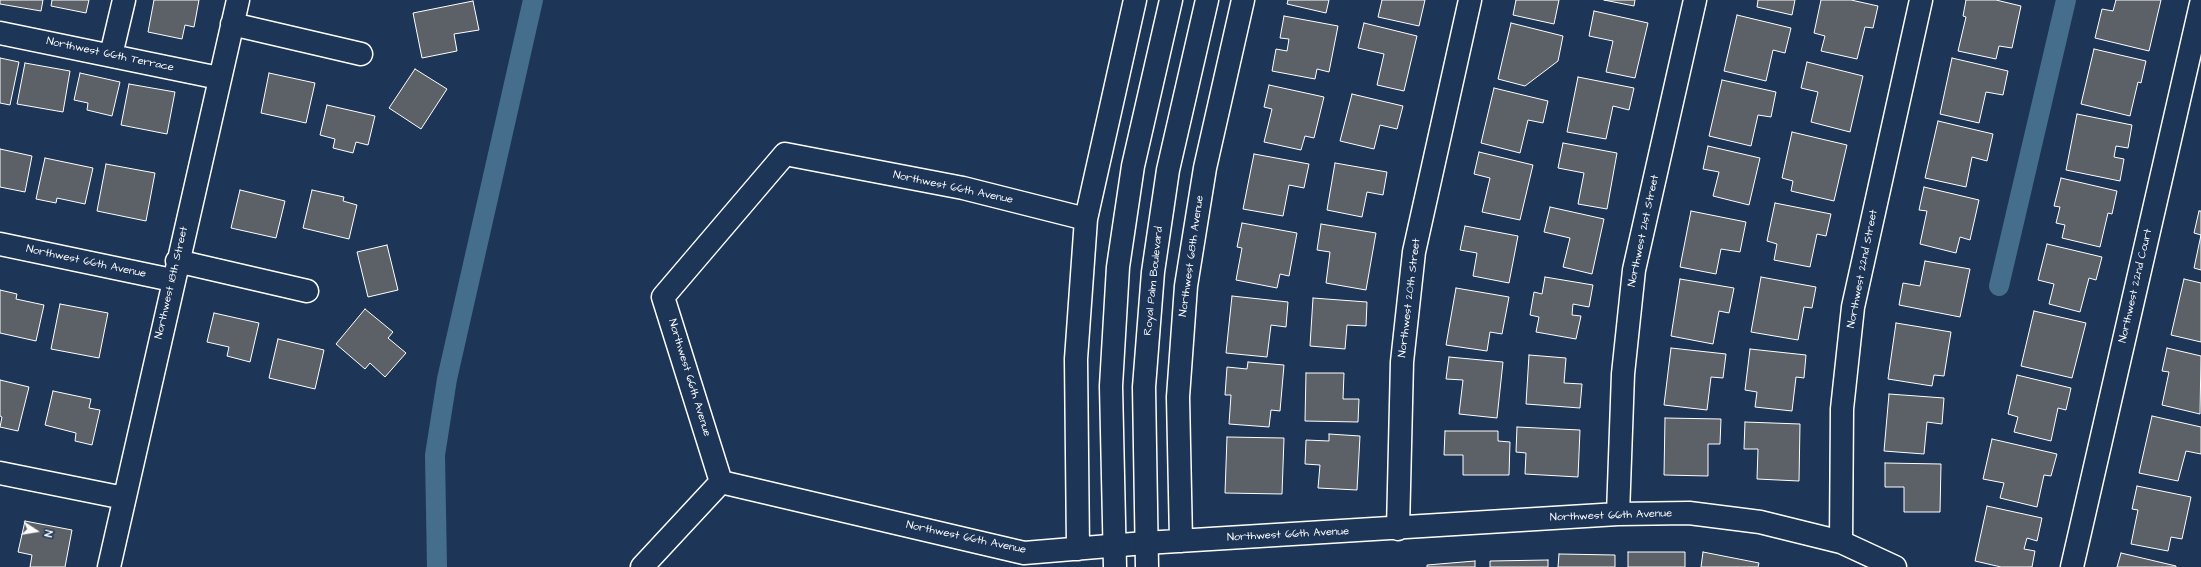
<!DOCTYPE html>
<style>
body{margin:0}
#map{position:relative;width:2201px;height:567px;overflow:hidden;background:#1d3557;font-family:"Architects Daughter",sans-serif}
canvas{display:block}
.north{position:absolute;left:16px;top:511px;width:40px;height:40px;-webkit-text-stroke:3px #1d3557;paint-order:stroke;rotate:102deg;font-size:11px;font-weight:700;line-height:16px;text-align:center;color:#fff}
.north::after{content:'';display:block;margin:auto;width:14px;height:18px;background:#fff;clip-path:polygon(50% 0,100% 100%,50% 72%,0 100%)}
</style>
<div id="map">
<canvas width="2201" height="567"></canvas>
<div class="north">N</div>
</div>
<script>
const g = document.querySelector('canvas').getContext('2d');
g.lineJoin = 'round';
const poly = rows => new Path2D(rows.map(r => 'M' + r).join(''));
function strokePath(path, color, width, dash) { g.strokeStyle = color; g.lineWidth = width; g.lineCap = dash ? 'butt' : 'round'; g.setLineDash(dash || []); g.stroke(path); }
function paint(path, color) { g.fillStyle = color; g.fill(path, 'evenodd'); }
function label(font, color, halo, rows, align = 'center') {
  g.font = font + ' "Architects Daughter",sans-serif'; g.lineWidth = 3; g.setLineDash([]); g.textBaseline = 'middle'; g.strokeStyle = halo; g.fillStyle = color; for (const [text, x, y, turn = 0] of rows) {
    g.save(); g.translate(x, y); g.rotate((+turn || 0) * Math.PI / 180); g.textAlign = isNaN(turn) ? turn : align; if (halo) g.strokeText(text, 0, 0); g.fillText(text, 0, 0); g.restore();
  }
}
strokePath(poly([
 [1999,286,2066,0],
 [437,567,435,455,447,379,533,0]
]), '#446e8c', 20);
const building = poly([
 [0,0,43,0,41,11,0,4,0,0],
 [52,0,89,0,86,13,51,6,52,0],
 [154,0,199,0,194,27,185,25,182,39,148,32,154,0],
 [1288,0,1329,0,1326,13,1287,4,1288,0],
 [1382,0,1425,0,1419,26,1378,17,1382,0],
 [1516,0,1559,0,1554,24,1513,15,1516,0],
 [1604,0,1635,0,1634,6,1604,0],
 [1758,0,1795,0,1792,15,1757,7,1758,0],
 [1821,0,1851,0,1878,6,1873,28,1865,27,1857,59,1821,51,1825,36,1814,33,1821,0],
 [1966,0,1996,0,2021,6,2012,48,1999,46,1996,59,1958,51,1966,17,1963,16,1966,0],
 [2116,0,2161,0,2149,51,2095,38,2102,9,2113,11,2116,0],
 [473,1,479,30,454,34,457,51,422,58,413,13,473,1],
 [1594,11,1648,23,1635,78,1606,72,1613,41,1589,36,1594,11],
 [1737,15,1791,28,1785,53,1773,50,1766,81,1724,71,1737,15],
 [1284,16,1338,26,1329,72,1317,69,1315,79,1272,71,1276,49,1287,51,1289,39,1280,38,1284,16],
 [1364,23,1417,36,1404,91,1377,85,1384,54,1358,48,1364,23],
 [1511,23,1563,36,1558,61,1525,86,1498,79,1511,23],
 [2094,49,2146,61,2141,83,2138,82,2130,116,2081,104,2094,49],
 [0,58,19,62,10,105,0,103,0,58],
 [1952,58,2008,71,2003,95,1986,92,1979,123,1940,114,1952,58],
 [1807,62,1863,76,1850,132,1811,122,1818,92,1801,88,1807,62],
 [25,63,70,71,63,112,17,104,25,63],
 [415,69,447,89,421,129,389,108,415,69],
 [80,73,120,82,112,116,87,110,88,103,74,100,80,73],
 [269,73,315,83,306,123,261,113,269,73],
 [1578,77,1634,88,1629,110,1613,106,1606,139,1567,132,1578,77],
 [1722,80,1776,92,1771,117,1758,115,1751,146,1709,136,1722,80],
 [129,84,175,92,167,134,121,125,129,84],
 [1269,85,1324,97,1314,138,1305,136,1301,150,1264,142,1272,109,1264,107,1269,85],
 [1494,88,1548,101,1543,123,1528,120,1520,153,1481,143,1494,88],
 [1352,94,1403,106,1397,129,1380,125,1374,149,1340,141,1352,94],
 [327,105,375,116,368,145,356,142,353,153,333,148,335,139,320,135,327,105],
 [2077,114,2132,125,2128,148,2116,146,2114,157,2124,159,2120,181,2066,170,2077,114],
 [1938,121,1993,134,1987,161,1972,157,1966,187,1925,178,1938,121],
 [1792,132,1847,145,1834,201,1791,191,1793,181,1782,178,1792,132],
 [1563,143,1617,153,1607,209,1578,204,1584,173,1558,168,1563,143],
 [1708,146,1760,158,1749,205,1713,196,1719,172,1703,169,1708,146],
 [0,149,32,156,25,192,0,187,0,149],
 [1479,152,1533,165,1520,220,1482,212,1490,178,1474,174,1479,152],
 [1254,154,1309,164,1304,188,1289,185,1283,216,1243,209,1254,154],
 [45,158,93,168,85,204,57,198,56,203,36,199,45,158],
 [1335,163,1387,172,1383,195,1367,192,1362,217,1327,210,1335,163],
 [106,164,155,173,146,221,97,211,106,164],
 [2061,178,2117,191,2112,214,2108,213,2100,247,2062,238,2065,225,2056,223,2060,207,2054,206,2061,178],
 [1924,187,1979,200,1970,240,1960,237,1956,253,1920,244,1927,211,1919,210,1924,187],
 [240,190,285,201,276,238,231,228,240,190],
 [312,190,344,197,343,201,357,205,349,239,303,228,312,190],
 [1775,203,1831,214,1826,236,1817,234,1810,267,1774,260,1777,244,1767,241,1775,203],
 [1550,207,1604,219,1592,274,1563,267,1570,238,1544,232,1550,207],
 [1691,211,1746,222,1740,252,1721,249,1716,274,1680,267,1691,211],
 [2199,211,2201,211,2201,235,2194,233,2199,211],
 [1242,223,1297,233,1289,276,1280,274,1277,288,1236,280,1242,248,1237,247,1242,223],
 [1321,224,1376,233,1366,290,1326,283,1330,252,1317,250,1321,224],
 [1465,226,1518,236,1509,283,1473,276,1477,253,1460,250,1465,226],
 [2201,235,2201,270,2194,268,2201,235],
 [2047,244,2102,257,2096,280,2089,278,2080,312,2049,304,2054,284,2038,280,2047,244],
 [387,245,398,290,368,297,357,252,387,245],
 [1925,261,1970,269,1960,317,1899,305,1903,283,1920,286,1925,261],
 [1545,277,1593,285,1589,307,1573,304,1572,315,1581,316,1576,339,1536,332,1539,317,1530,315,1534,292,1542,294,1545,277],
 [1761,277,1816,287,1812,308,1804,307,1798,340,1751,332,1761,277],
 [1680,279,1734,288,1729,313,1719,311,1713,344,1671,336,1680,279],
 [2184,279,2201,283,2201,342,2171,335,2184,279],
 [1456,288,1509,297,1502,334,1490,332,1487,351,1446,345,1456,288],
 [0,290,17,294,16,299,44,305,36,341,0,333,0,290],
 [1232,296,1288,302,1286,327,1271,325,1267,357,1226,353,1232,296],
 [1313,298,1367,302,1366,326,1347,325,1345,349,1310,346,1313,298],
 [60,304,108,313,99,358,51,349,60,304],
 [365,309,393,332,388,338,406,353,385,377,370,363,365,369,336,344,365,309],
 [2034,311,2086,323,2072,378,2021,366,2034,311],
 [214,313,259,323,250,362,227,356,229,347,207,342,214,313],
 [1896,323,1951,332,1944,376,1934,375,1932,386,1888,379,1896,323],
 [278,339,324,350,315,389,269,378,278,339],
 [1671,348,1726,354,1723,378,1711,377,1707,410,1664,405,1671,348],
 [2167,348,2201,356,2200,414,2162,405,2169,372,2162,371,2167,348],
 [1750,349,1806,355,1804,378,1796,377,1792,411,1755,407,1757,392,1745,390,1750,349],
 [1529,355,1566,358,1564,383,1582,384,1580,408,1526,404,1529,355],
 [1449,357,1503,362,1497,418,1459,414,1463,380,1446,379,1449,357],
 [1248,362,1284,365,1280,411,1271,410,1269,427,1229,424,1231,395,1225,395,1227,367,1247,369,1248,362],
 [1306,373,1344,373,1343,399,1359,399,1358,422,1305,421,1306,373],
 [2017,375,2071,388,2066,410,2058,408,2051,441,2014,432,2018,417,2008,414,2017,375],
 [0,380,29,387,18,431,0,427,2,417,0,416,0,380],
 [53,391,91,399,89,408,100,410,92,445,75,441,76,433,45,425,53,391],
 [1889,394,1944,398,1942,424,1927,422,1924,454,1884,451,1889,394],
 [2152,416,2201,427,2201,454,2186,451,2178,481,2139,473,2152,416],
 [1665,418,1721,419,1720,444,1708,444,1708,476,1664,475,1665,418],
 [1745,422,1800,424,1799,481,1757,479,1758,449,1744,449,1745,422],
 [1517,427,1580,430,1578,477,1525,474,1526,453,1516,452,1517,427],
 [1445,431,1498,431,1498,441,1510,442,1509,475,1463,475,1463,455,1444,455,1445,431],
 [1329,434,1360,436,1357,490,1318,488,1320,465,1305,464,1306,440,1329,441,1329,434],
 [1227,437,1284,438,1282,494,1225,493,1227,437],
 [1992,439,2057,454,2051,476,2044,475,2037,507,2000,498,2004,483,1983,479,1992,439],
 [1885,463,1941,464,1940,512,1904,512,1904,487,1885,487,1885,463],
 [2137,486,2191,497,2182,539,2171,537,2168,551,2131,544,2138,510,2132,509,2137,486],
 [1987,506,2042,518,2037,541,2027,538,2024,549,2035,551,2032,567,2001,567,1975,561,1987,506],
 [25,521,72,530,65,567,30,567,32,555,18,552,25,521],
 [1628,552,1685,552,1685,567,1628,567,1628,552],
 [1703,552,1759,563,1758,567,1701,567,1703,552],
 [2121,553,2176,566,2176,567,2117,567,2121,553],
 [1559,554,1615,555,1615,567,1558,567,1559,554],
 [1548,560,1548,567,1490,567,1490,561,1548,560],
 [1475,561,1475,567,1427,567,1427,565,1475,561]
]);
paint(building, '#5b6167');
strokePath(building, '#fff', 1);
const minor = poly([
 [232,24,361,54],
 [0,33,219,78],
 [111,55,124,0],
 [1086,219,963,188,785,154,663,297,721,482,1024,553,1145,543,1618,514,1689,513,1760,522,1841,542,1895,567],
 [0,244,172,280],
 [177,261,307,291],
 [0,473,124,498],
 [1618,514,1623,374,1634,270,1695,0],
 [1398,529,1402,362,1414,252,1470,0],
 [1181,541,1178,397,1186,286,1205,168,1243,0],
 [1841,542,1842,409,1853,307,1921,0],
 [1078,549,1076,359,1086,219,1135,0],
 [109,567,238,0],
 [642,567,721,482],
 [2072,567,2201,4]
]);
const major = poly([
 [1115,567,1111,386,1118,267,1133,166,1171,0],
 [1147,567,1144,387,1153,272,1168,170,1207,0]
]);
strokePath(minor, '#fff', 25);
strokePath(major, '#fff', 25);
strokePath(minor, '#1d3557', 22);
strokePath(major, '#1d3557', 22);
label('11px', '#fff', '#1d3557', [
 ["Northwest 66th Terrace",110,55,12],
 ["Northwest 66th Avenue",953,188,12],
 ["Northwest 21st Street",1644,231,-78],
 ["Northwest 68th Avenue",1192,256,-82],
 ["Northwest 66th Avenue",86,262,12],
 ["Northwest 22nd Street",1863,269,-79],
 ["Royal Palm Boulevard",1154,281,-84],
 ["Northwest 18th Street",172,283,-77],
 ["Northwest 22nd Court",2136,286,-77],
 ["Northwest 20th Street",1410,298,-83],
 ["Northwest 66th Avenue",689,378,73],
 ["Northwest 66th Avenue",1611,516,-2],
 ["Northwest 66th Avenue",1288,535,-3],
 ["Northwest 66th Avenue",966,538,12]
]);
</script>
